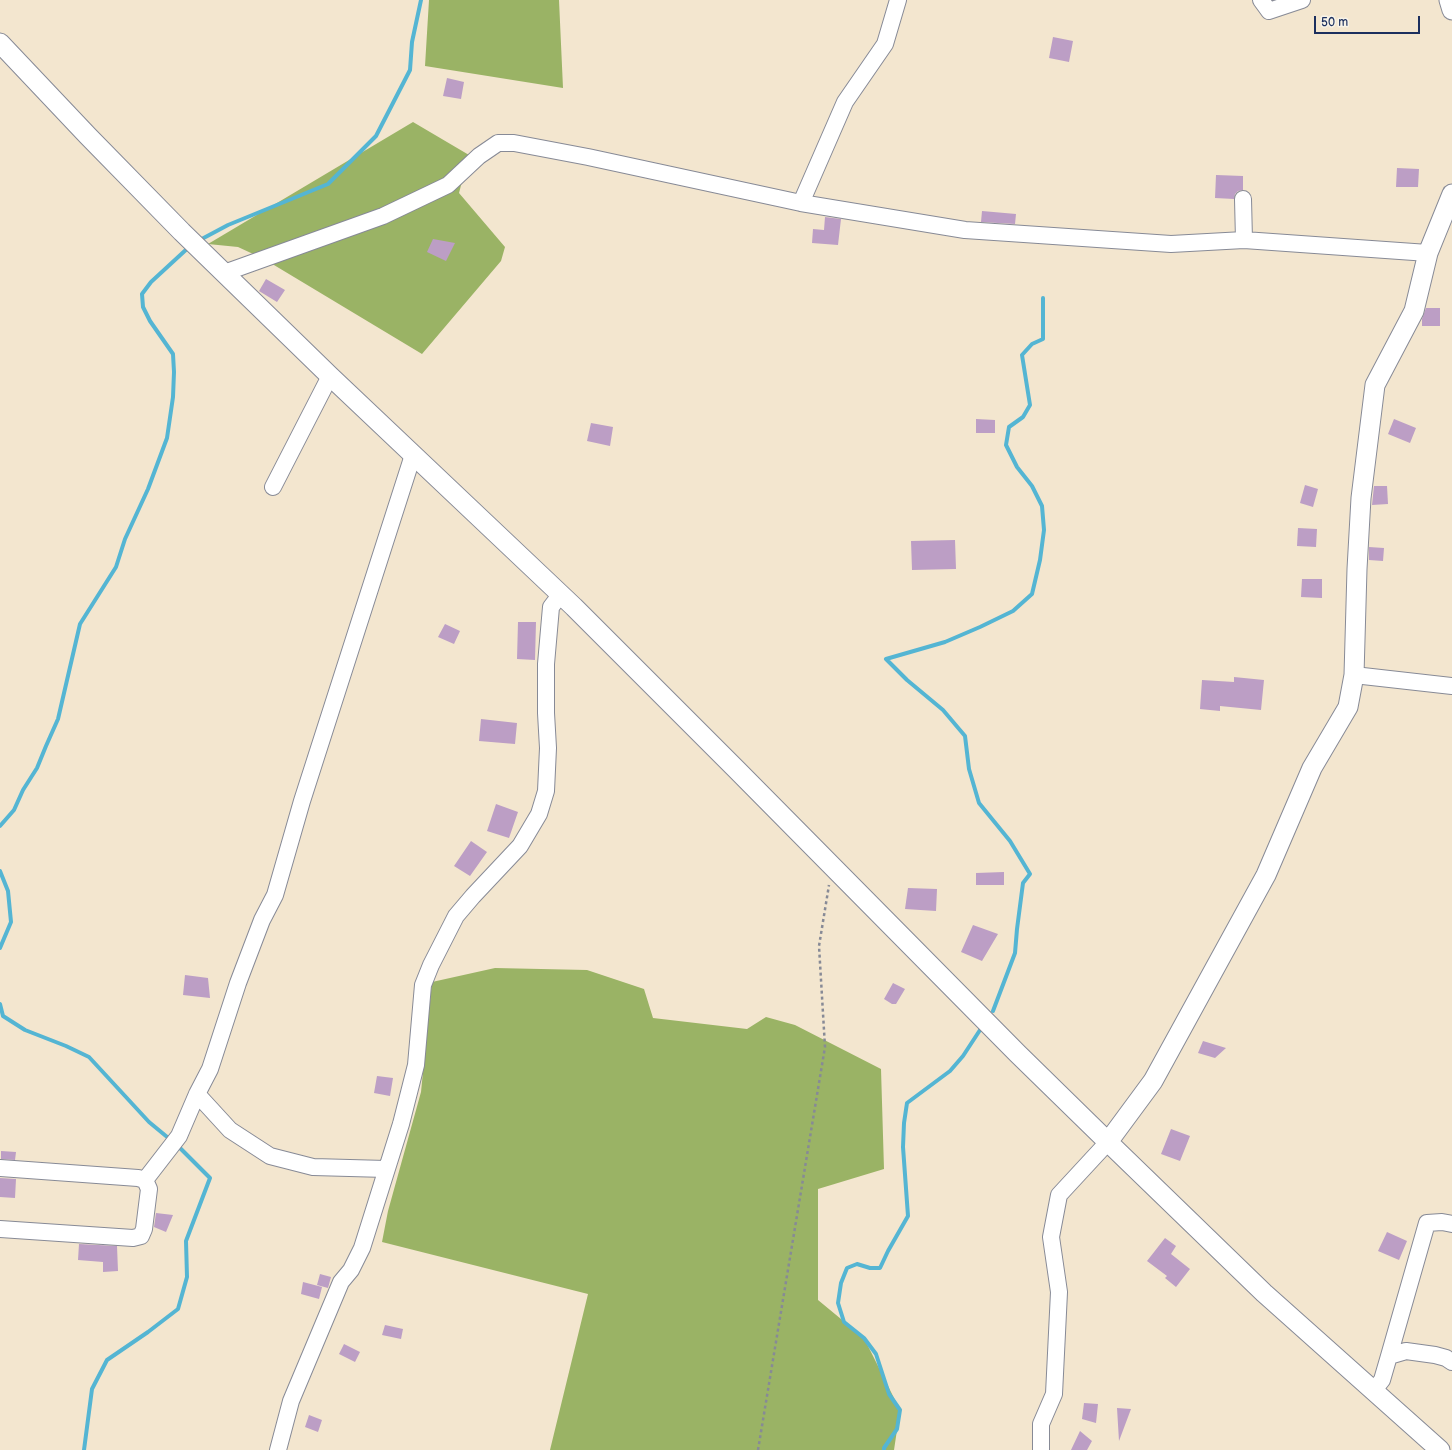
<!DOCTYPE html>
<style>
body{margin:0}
#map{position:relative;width:1452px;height:1450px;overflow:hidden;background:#f3e6cf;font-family:"Balsamiq Sans",sans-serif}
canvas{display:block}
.scale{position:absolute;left:1314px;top:16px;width:106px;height:18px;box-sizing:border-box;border:2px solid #1b2f5e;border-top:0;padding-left:5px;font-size:12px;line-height:14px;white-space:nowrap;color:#1b2f5e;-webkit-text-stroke:3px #f7f3e8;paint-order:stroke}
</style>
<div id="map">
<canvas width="1452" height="1450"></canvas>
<div class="scale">50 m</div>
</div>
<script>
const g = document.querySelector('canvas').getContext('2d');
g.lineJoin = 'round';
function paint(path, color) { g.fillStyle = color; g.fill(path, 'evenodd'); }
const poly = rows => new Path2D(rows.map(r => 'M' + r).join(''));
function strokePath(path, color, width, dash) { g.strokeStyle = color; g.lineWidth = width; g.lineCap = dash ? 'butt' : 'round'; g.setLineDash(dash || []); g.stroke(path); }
paint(poly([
 [429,0,559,0,563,88,425,66],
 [413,122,469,155,459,193,505,247,501,261,422,354,264,259,238,247,208,244],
 [495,968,587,970,644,989,653,1018,747,1029,766,1017,795,1025,881,1069,884,1169,818,1189,818,1300,864,1338,900,1410,894,1450,550,1450,588,1294,382,1242,388,1211,421,1092,432,982]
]), '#9ab365');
strokePath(poly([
 [198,241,228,225,328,184,376,136,410,70,412,42,421,0],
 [0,826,14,810,23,790,37,768,46,746,58,719,80,624,116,567,125,539,148,489,167,438,173,397,174,372,173,354,150,321,143,307,142,294,151,282,189,247],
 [0,871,8,891,11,922,0,948],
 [0,1004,3,1016,25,1030,66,1046,89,1057,149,1122,172,1141],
 [993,1011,1015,953,1017,929,1023,883,1030,874,1010,841,979,803,969,769,965,736,943,710,907,680,886,659,945,642,980,627,1013,611,1032,594,1040,560,1044,530,1042,506,1032,486,1017,467,1006,445,1009,427,1023,417,1030,405,1022,355,1032,344,1043,339,1043,298],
 [84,1450,92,1389,107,1360,148,1332,178,1309,187,1277,186,1241,210,1178,177,1145],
 [884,1450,884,1448,897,1429,900,1410,889,1394,876,1354,864,1338,844,1322,838,1303,841,1283,847,1268,857,1264,870,1268,880,1268,888,1251,908,1216,903,1147,904,1123,907,1103,950,1071,963,1056,980,1030]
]), '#54b5d3', 4);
paint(poly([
 [1053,37,1073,41,1069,62,1049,58],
 [447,78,464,82,461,99,443,96],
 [1397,168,1419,169,1418,187,1396,187],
 [1216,175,1243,176,1243,190,1238,191,1235,194,1234,199,1215,198],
 [982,211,1016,214,1015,224,981,222],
 [825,217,841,219,838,245,812,243,813,229,824,230],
 [433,239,455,243,446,261,427,252],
 [266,279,285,290,277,302,259,291],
 [1426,308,1440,308,1440,326,1422,326,1422,319],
 [976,419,995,420,995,433,976,433],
 [1394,419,1416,428,1410,443,1388,434],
 [591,423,613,427,610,446,587,441],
 [1305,485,1318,489,1313,507,1300,503],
 [1374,486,1387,486,1388,504,1372,505],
 [1298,528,1317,529,1316,547,1297,546],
 [955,540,956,569,912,570,911,541],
 [1369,547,1384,548,1383,561,1369,560],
 [1302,579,1322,579,1322,598,1301,597],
 [518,622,536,622,535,660,517,659],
 [445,624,460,631,454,644,438,637],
 [1234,677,1264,680,1261,710,1220,706,1220,711,1200,709,1202,680,1234,682],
 [481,719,517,723,515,744,479,741],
 [496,804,518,812,509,838,487,831],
 [471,841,487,852,470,876,454,866],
 [1004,872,1004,885,976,885,976,873],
 [908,888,937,889,936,911,905,909],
 [973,925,998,934,982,961,961,952],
 [185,975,208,978,210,998,183,995],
 [893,983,905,989,896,1004,892,1004,884,999],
 [1203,1041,1226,1048,1215,1058,1198,1053],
 [377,1076,393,1078,390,1096,374,1093],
 [1171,1129,1190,1136,1180,1161,1161,1154],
 [1,1151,16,1152,15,1160,1,1159],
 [0,1178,16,1179,15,1198,0,1197],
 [156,1213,173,1215,166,1232,154,1227],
 [1387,1232,1407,1241,1399,1260,1378,1251],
 [1165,1238,1176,1246,1171,1254,1190,1269,1176,1287,1165,1278,1167,1276,1147,1261],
 [79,1244,117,1246,118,1271,103,1272,103,1262,78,1260],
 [320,1274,331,1277,328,1288,317,1285],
 [303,1282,322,1287,319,1299,301,1294],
 [385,1325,403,1329,401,1339,382,1335],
 [344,1344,360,1352,355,1362,339,1354],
 [1084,1403,1098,1404,1096,1423,1082,1419],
 [1117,1408,1131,1409,1119,1441],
 [309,1415,322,1420,318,1432,305,1427],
 [1080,1431,1092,1441,1087,1450,1071,1450]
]), '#bc9ec5');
const minor = poly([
 [898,0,885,44,845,102,801,203,965,230,1171,244,1244,240,1428,253],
 [1261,0,1269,11,1302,0],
 [1243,199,1244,240],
 [224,273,383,216,448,185,479,156,498,143,514,143,588,157,801,203],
 [273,487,330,376],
 [1354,675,1452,686],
 [197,1094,230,1130,270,1156,313,1167,386,1169],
 [0,1168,138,1178,145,1180,149,1189,144,1229,141,1236,133,1238,0,1229],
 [145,1180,179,1136,197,1094,210,1069,238,983,262,920,275,895,302,801,413,455],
 [1389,1356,1427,1223,1442,1222,1452,1224],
 [1374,1390,1382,1380,1389,1356,1406,1351,1435,1355,1446,1358,1452,1362],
 [278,1450,291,1401,341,1282,351,1270,362,1248,401,1124,416,1065,423,985,431,965,456,916,473,896,520,846,539,814,546,791,548,748,546,713,546,664,551,607,561,594],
 [1041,1450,1041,1424,1054,1394,1059,1292,1051,1237,1059,1195,1108,1142]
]);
const tertiary = poly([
 [1449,0,1452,10],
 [0,43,88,136,182,232,330,376,574,607,737,770,1018,1054,1108,1142,1264,1293,1440,1450],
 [1108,1142,1153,1081,1266,875,1312,768,1348,707,1354,675,1357,569,1361,498,1375,385,1414,311,1428,253,1452,194]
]);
strokePath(minor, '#878a96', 18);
strokePath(tertiary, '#878a96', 21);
strokePath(poly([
 [758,1450,825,1047,819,946,829,885]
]), '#878a96', 2.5, [3, 3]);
strokePath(minor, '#fff', 16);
strokePath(tertiary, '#fff', 19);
</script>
